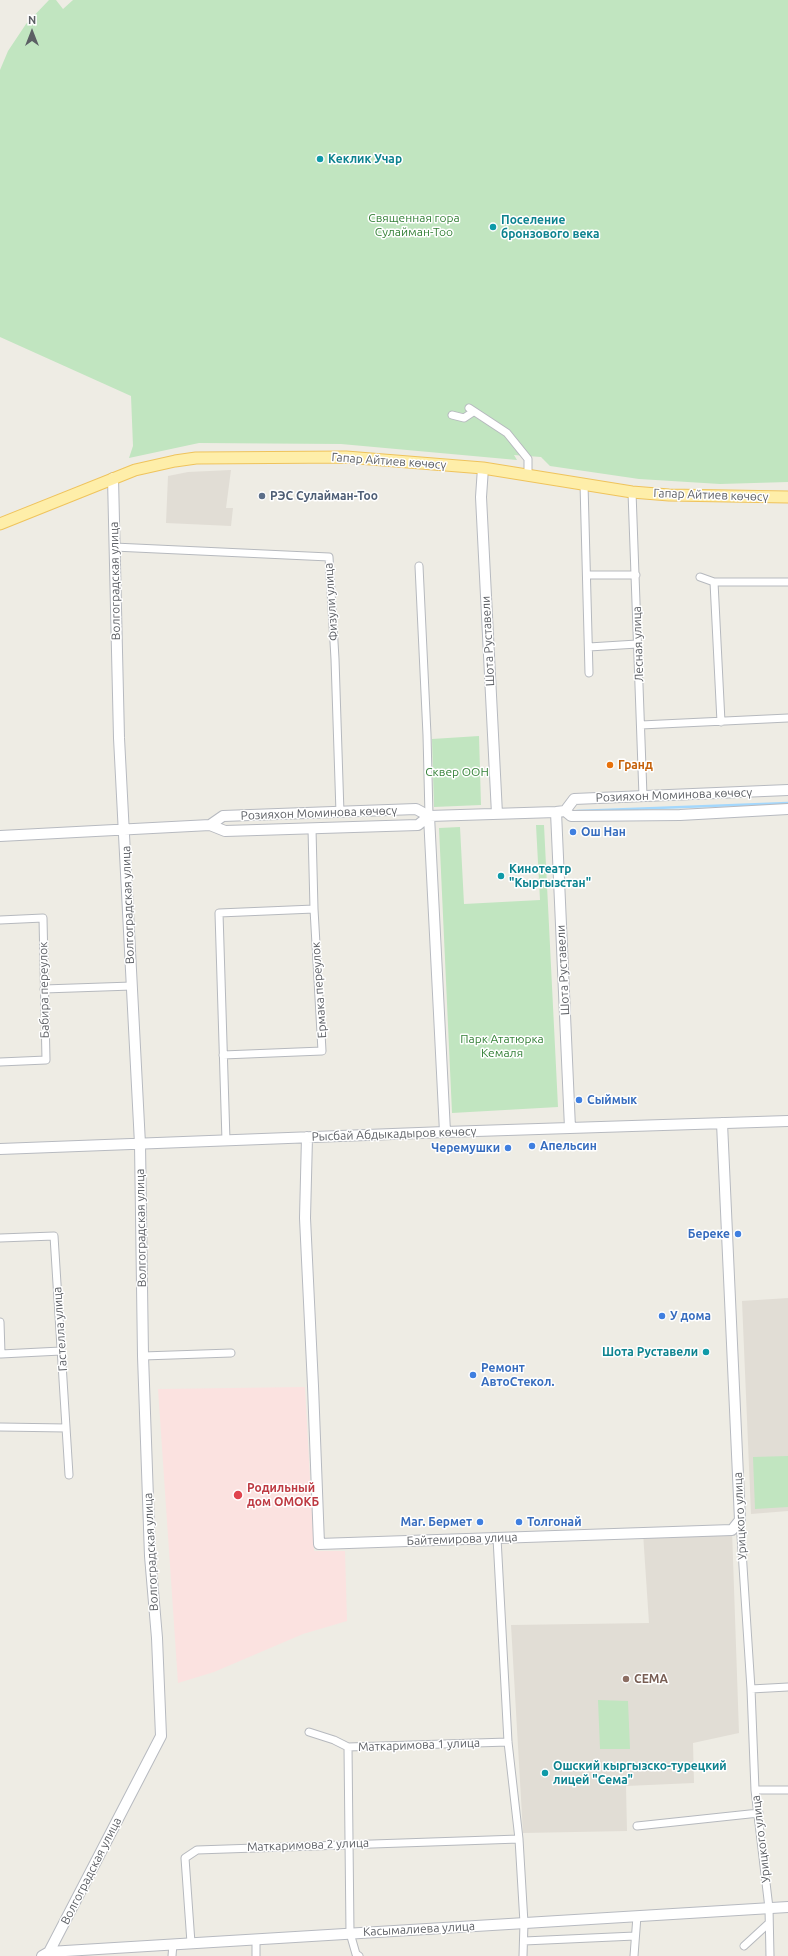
<!DOCTYPE html>
<meta charset="utf-8">
<style>
body{margin:0}
#map{position:relative;width:788px;height:1956px;overflow:hidden;background:#eeece4;font-family:Ubuntu,sans-serif}
canvas{display:block}
.north{position:absolute;left:12px;top:12px;width:40px;height:40px;-webkit-text-stroke:3px #fff;paint-order:stroke;rotate:0deg;font-size:11px;font-weight:700;line-height:16px;text-align:center;color:#5c5f64}
.north::after{content:'';display:block;margin:auto;width:14px;height:18px;background:#5c5f64;clip-path:polygon(50% 0,100% 100%,50% 72%,0 100%)}
</style>
<div id="map">
<canvas width="788" height="1956"></canvas>
<div class="north">N</div>
</div>
<script>
const g = document.querySelector('canvas').getContext('2d');
g.lineJoin = 'round';
function paint(path, color) { g.fillStyle = color; g.fill(path, 'evenodd'); }
const poly = rows => new Path2D(rows.map(r => 'M' + r).join(''));
function strokePath(path, color, width, dash) { g.strokeStyle = color; g.lineWidth = width; g.lineCap = dash ? 'butt' : 'round'; g.setLineDash(dash || []); g.stroke(path); }
function label(font, color, halo, rows, align = 'center') {
  g.font = font + ' Ubuntu,sans-serif'; g.lineWidth = 3; g.setLineDash([]); g.textBaseline = 'middle'; g.strokeStyle = halo; g.fillStyle = color; for (const [text, x, y, turn = 0] of rows) {
    g.save(); g.translate(x, y); g.rotate((+turn || 0) * Math.PI / 180); g.textAlign = isNaN(turn) ? turn : align; if (halo) g.strokeText(text, 0, 0); g.fillText(text, 0, 0); g.restore();
  }
}
paint(poly([
 [231,470,226,508,233,508,231,526,166,523,168,476,188,472],
 [788,1298,788,1511,751,1514,742,1301],
 [732,1530,739,1733,693,1743,694,1783,626,1786,627,1831,523,1833,511,1625,649,1623,643,1533]
]), '#e1ddd5');
paint(poly([
 [305,1387,314,1551,345,1551,347,1621,303,1634,214,1672,178,1683,158,1389]
]), '#fbe2e0');
paint(poly([
 [49,0,56,0,63,9,73,0,788,0,788,482,720,484,639,479,550,466,541,457,514,455,517,460,341,444,199,443,129,458,133,446,131,396,0,337,0,70,8,51,26,24],
 [479,736,481,805,434,807,432,739],
 [536,825,544,825,558,1107,452,1113,439,828,460,827,464,904,540,900],
 [788,1456,788,1507,755,1509,753,1457],
 [598,1700,628,1701,630,1749,600,1749]
]), '#c1e5c0');
strokePath(poly([
 [577,811,788,803]
]), '#a4d8fd', 2.5);
const street = poly([
 [469,408,507,433,528,459,528,474],
 [452,415,464,418,473,412],
 [584,484,589,673],
 [632,492,643,796],
 [114,547,329,557,335,659,340,813],
 [419,566,427,735,429,816],
 [587,575,636,575],
 [700,577,714,582,788,582],
 [714,582,721,722],
 [589,647,637,644],
 [641,725,788,718],
 [0,920,43,918,46,1060,0,1062],
 [44,989,132,986],
 [223,1055,322,1051,314,909,312,829],
 [226,1141,219,913,314,909],
 [0,1238,54,1236,69,1475],
 [0,1322,1,1354,61,1351],
 [143,1356,231,1353],
 [0,1427,66,1428],
 [740,1520,751,1689,755,1790,769,1908,770,1956],
 [497,1538,508,1742,519,1839,524,1923,523,1956],
 [751,1689,788,1687],
 [309,1732,334,1740,348,1747,508,1742],
 [348,1747,350,1933,356,1954,359,1956],
 [755,1790,788,1790],
 [637,1826,759,1813],
 [256,1939,256,1956],
 [524,1941,635,1936],
 [191,1943,185,1858,197,1850,519,1839],
 [744,1946,769,1923],
 [172,1956,173,1944],
 [634,1956,637,1916]
]);
const secondary = poly([
 [483,468,481,497,497,814],
 [565,811,571,816,680,815,788,809],
 [556,812,570,1128],
 [429,816,445,1132],
 [210,825,223,816,416,809,429,816,556,812,565,811,574,799,788,790],
 [0,836,210,825,225,831,418,825,429,816],
 [307,1137,305,1218,313,1386,319,1544,732,1530,740,1520,722,1123],
 [0,1149,445,1132,788,1121],
 [49,1952,161,1736,157,1638,150,1556,143,1356,140,1144,119,738,113,478],
 [42,1956,49,1952,788,1907]
]);
const primary = poly([
 [0,524,135,470,175,461,196,458,346,457,483,468,632,492,669,495,788,497]
]);
strokePath(street, '#b6b9be', 9);
strokePath(secondary, '#b7bac0', 12);
strokePath(primary, '#efc35c', 13);
strokePath(street, '#fff', 7);
strokePath(secondary, '#fff', 10);
strokePath(primary, '#feeea9', 11);
for (const [x, y, r, color] of [
 [320,159,4,"#0f9aa8"],
 [493,227,4,"#0f9aa8"],
 [262,496,4,"#5c6f8a"],
 [610,765,4,"#e8710a"],
 [573,832,4,"#3f7fe0"],
 [501,876,4,"#0f9aa8"],
 [579,1100,4,"#3f7fe0"],
 [532,1146,4,"#3f7fe0"],
 [508,1148,4,"#3f7fe0"],
 [738,1234,4,"#3f7fe0"],
 [662,1316,4,"#3f7fe0"],
 [706,1352,4,"#0f9aa8"],
 [473,1375,4,"#3f7fe0"],
 [238,1495,5,"#e0444e"],
 [480,1522,4,"#3f7fe0"],
 [519,1522,4,"#3f7fe0"],
 [626,1679,4,"#8d6e63"],
 [545,1773,4,"#0f9aa8"]
]) { const dot = new Path2D(); dot.arc(x, y, r, 0, 2 * Math.PI); g.fillStyle = color; g.fill(dot); strokePath(dot, '#fff', 1.5); }
label('bold 12px', '#0d838f', '#fff', [
 ["Кеклик Учар",328,159],
 ["Поселение",501,220],
 ["бронзового века",501,234],
 ["Кинотеатр",509,869],
 ["\"Кыргызстан\"",509,883],
 ["Шота Руставели",698,1352,"right"],
 ["Ошский кыргызско-турецкий",553,1766],
 ["лицей \"Сема\"",553,1780]
], 'left');
label('12px', '#358138', '#fff', [
 ["Священная гора",414,218],
 ["Сулайман-Тоо",414,232],
 ["Сквер ООН",457,772],
 ["Парк Ататюрка",502,1039],
 ["Кемаля",502,1053]
]);
label('12px', '#5c5f64', '#fff', [
 ["Гапар Айтиев көчөсү",389,461,4],
 ["Гапар Айтиев көчөсү",711,495,2],
 ["Волгоградская улица",115,581,-91],
 ["Физули улица",331,602,-94],
 ["Шота Руставели",488,641,-93],
 ["Лесная улица",638,644,-92],
 ["Розияхон Моминова көчөсү",674,795,-2],
 ["Розияхон Моминова көчөсү",319,813,-2],
 ["Волгоградская улица",128,905,-92],
 ["Шота Руставели",563,970,-93],
 ["Бабира переулок",44,990,-91],
 ["Ермака переулок",319,990,-94],
 ["Рысбай Абдыкадыров көчөсү",394,1134,-2],
 ["Волгоградская улица",141,1228,-91],
 ["Гастелла улица",60,1329,-94],
 ["Урицкого улица",740,1516,-93],
 ["Байтемирова улица",462,1539,-2],
 ["Волгоградская улица",151,1552,-93],
 ["Маткаримова 1 улица",419,1745,-2],
 ["Урицкого улица",761,1839,-97],
 ["Маткаримова 2 улица",308,1845,-2],
 ["Волгоградская улица",91,1871,-63],
 ["Касымалиева улица",419,1929,-3]
]);
label('bold 12px', '#4e5e75', '#fff', [
 ["РЭС Сулайман-Тоо",270,496]
], 'left');
label('bold 12px', '#c56008', '#fff', [
 ["Гранд",618,765]
], 'left');
label('bold 12px', '#366cbe', '#fff', [
 ["Ош Нан",581,832],
 ["Сыймык",587,1100],
 ["Апельсин",540,1146],
 ["Черемушки",500,1148,"right"],
 ["Береке",730,1234,"right"],
 ["У дома",670,1316],
 ["Ремонт",481,1368],
 ["АвтоСтекол.",481,1382],
 ["Маг. Бермет",472,1522,"right"],
 ["Толгонай",527,1522]
], 'left');
label('bold 12px', '#be3a42', '#fff', [
 ["Родильный",247,1488],
 ["дом ОМОКБ",247,1502]
], 'left');
label('bold 12px', '#785e54', '#fff', [
 ["СЕМА",634,1679]
], 'left');
</script>
